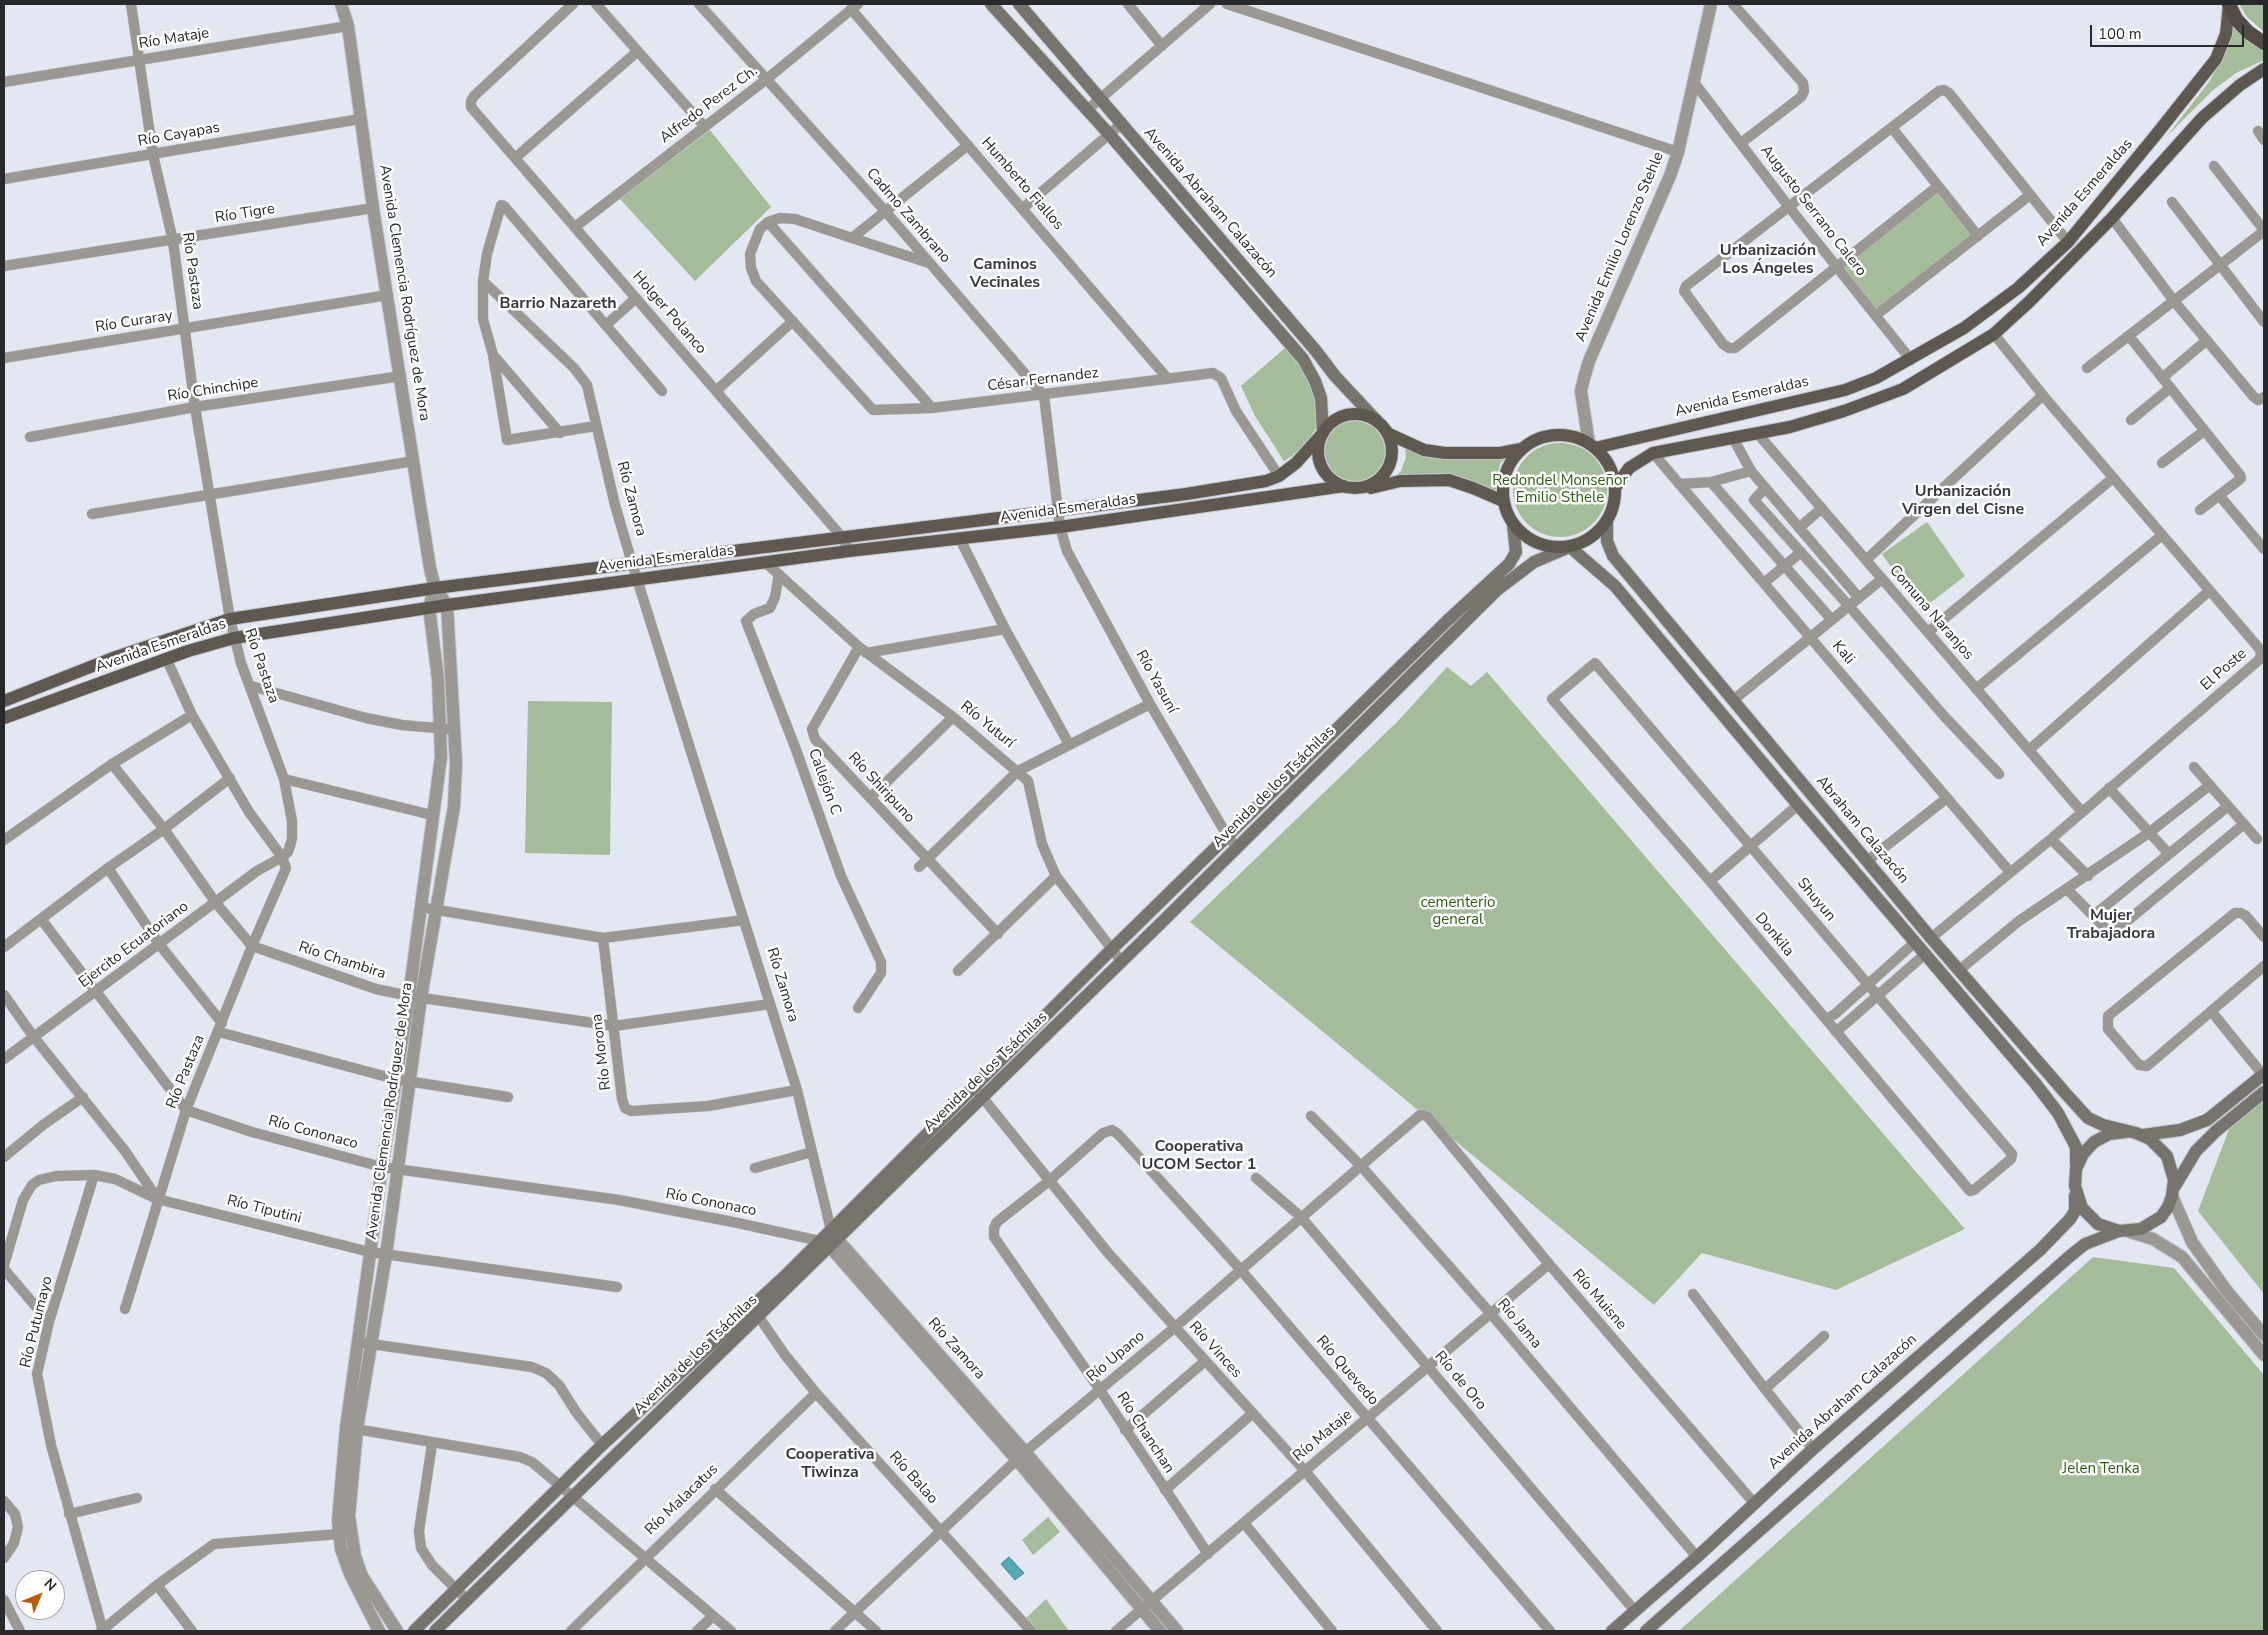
<!DOCTYPE html>
<meta charset="utf-8">
<style>
body{margin:0}
#map{position:relative;width:2268px;height:1635px;overflow:hidden;background:#e3e7f2;font-family:"Nunito Sans",sans-serif}
canvas{display:block}
.frame{position:absolute;inset:0;border:5px solid #27292d;pointer-events:none}
.north{position:absolute;left:15px;top:1570px;width:50px;height:50px;box-sizing:border-box;background:#fff;border:1px solid #a9a9ab;border-radius:50%;rotate:45deg;font-size:14px;font-weight:700;line-height:20px;text-align:center;color:#27292d}
.north::after{content:'';display:block;margin:auto;width:18px;height:22px;background:#b95d05;clip-path:polygon(50% 0,100% 100%,50% 72%,0 100%)}
.scale{position:absolute;left:2090px;top:25px;width:154px;height:22px;box-sizing:border-box;border:2px solid #27292d;border-top:0;padding-left:6px;font-size:15px;line-height:18px;white-space:nowrap;color:#27292d;-webkit-text-stroke:4px #fff;paint-order:stroke}
</style>
<div id="map">
<canvas width="2268" height="1635"></canvas>
<div class="frame"></div>
<div class="north">N</div>
<div class="scale">100 m</div>
</div>
<script>
const g = document.querySelector('canvas').getContext('2d');
g.lineJoin = 'round';
function paint(path, color) { g.fillStyle = color; g.fill(path, 'evenodd'); }
const poly = rows => new Path2D(rows.map(r => 'M' + r).join(''));
function strokePath(path, color, width, dash) { g.strokeStyle = color; g.lineWidth = width; g.lineCap = dash ? 'butt' : 'round'; g.setLineDash(dash || []); g.stroke(path); }
function label(font, color, halo, rows, align = 'center') {
  g.font = font + ' "Nunito Sans",sans-serif'; g.lineWidth = 5; g.setLineDash([]); g.textBaseline = 'middle'; g.strokeStyle = halo; g.fillStyle = color; for (const [text, x, y, turn = 0] of rows) {
    g.save(); g.translate(x, y); g.rotate((+turn || 0) * Math.PI / 180); g.textAlign = isNaN(turn) ? turn : align; if (halo) g.strokeText(text, 0, 0); g.fillText(text, 0, 0); g.restore();
  }
}
paint(poly([
 [2239,4,2264,4,2264,32,2247,17],
 [2228,22,2252,44,2264,50,2264,60,2236,73,2212,91,2166,137,2209,82,2217,68],
 [710,130,771,207,695,281,620,199],
 [1938,189,1978,236,1876,315,1837,267],
 [1285,348,1310,379,1316,396,1318,420,1316,428,1309,440,1292,456,1284,461,1255,416,1241,386],
 '1325 451a30 30 0 1 1 60 0a30 30 0 1 1-60 0Z',
 [1404,441,1451,457,1476,460,1507,458,1501,462,1497,475,1498,492,1459,476,1442,473,1397,475,1401,471,1406,457],
 '1513 490a47 47 0 1 1 94 0a47 47 0 1 1-94 0Z',
 [1927,522,1965,576,1921,610,1882,554],
 [1447,667,1471,686,1487,672,1965,1229,1836,1290,1702,1253,1654,1305,1190,922,1398,721],
 [528,701,612,702,610,855,525,853],
 [2264,1098,2264,1294,2198,1211,2231,1124],
 [2093,1257,2174,1268,2264,1375,2264,1631,1679,1631],
 [1048,1517,1060,1532,1033,1555,1022,1540],
 [1046,1599,1069,1631,1036,1631,1025,1619]
]), '#a5bc9a');
const water = poly([
 [1009,1557,1024,1573,1015,1580,1001,1564,1009,1557]
]);
paint(water, '#54aab7');
strokePath(water, '#46838e', 1);
const minor = poly([
 [573,4,474,96,471,101,471,107,842,537,849,551],
 [596,4,704,126],
 [699,4,886,212,1044,396,1060,527,1067,551,1150,704,1228,837,1237,847],
 [1128,4,1162,46],
 [1227,4,1678,152],
 [1733,4,1803,83,1804,91,1801,97,1741,143],
 [851,9,1168,379],
 [1693,81,1789,207,1911,360],
 [4,82,348,26],
 [1087,110,1210,4],
 [1892,128,1978,236],
 [2258,131,2264,140],
 [968,145,852,238,795,219,780,218,768,222,760,229,750,254,751,268,756,281,873,410,932,408,1213,373,1221,378,1236,411,1279,476],
 [515,158,638,51],
 [2214,166,2264,230],
 [4,179,360,119],
 [1938,186,1735,348,1729,348,1723,344,1684,291,1686,286,1939,91,1944,90,1949,93,2068,242],
 [2172,202,2264,322],
 [1023,208,1121,124],
 [2112,218,2174,301,2253,396,2258,400,2264,397],
 [768,222,932,408],
 [575,227,768,78,858,4],
 [852,238,929,263],
 [4,266,373,208],
 [483,281,574,368,587,385,615,505,632,563,797,1090,831,1230],
 [1876,315,2030,195],
 [606,325,636,298],
 [2129,336,2240,475,2241,478,2239,480,2200,510],
 [494,356,560,433],
 [4,358,388,295],
 [2087,368,2264,231],
 [2162,378,2207,340],
 [716,391,793,321],
 [2131,420,2170,388],
 [596,426,507,440,493,355,483,319,483,281,487,254,501,205,504,206,662,391],
 [1758,434,2082,812],
 [30,437,195,407,401,376],
 [1733,438,1751,471,1859,598],
 [1653,453,2010,872],
 [2162,463,2204,431],
 [1711,482,1751,471],
 [1680,484,1711,482,1832,620],
 [1765,488,1754,500,1849,606,1944,716,1999,774],
 [2219,495,2264,549],
 [92,514,414,461],
 [1799,528,1822,508],
 [960,539,1005,629,1069,744],
 [1866,560,2043,395],
 [766,563,859,647,953,717,1028,781,1042,844,1056,876,1121,961],
 [779,574,775,597,770,608,754,614,746,621,795,747,841,876,881,962,881,973,858,1008],
 [1764,583,1801,552],
 [1928,632,2113,478],
 [859,647,812,729,815,739,998,934],
 [866,653,1005,629],
 [1595,663,2012,1154,2011,1159,1974,1190,1970,1191,1710,881,1552,699,1595,663],
 [251,686,366,718,402,725,447,729],
 [1976,689,2162,535],
 [1737,697,1882,579],
 [2029,750,2209,591],
 [112,764,164,829,216,903,252,946,376,989,409,996,614,1026,770,1004],
 [2194,767,2257,839],
 [284,779,432,815],
 [2109,788,2168,853],
 [871,797,953,717],
 [2051,839,2088,876],
 [4,840,112,764,192,715],
 [1867,861,1947,798],
 [919,867,1018,771,1150,704],
 [108,868,159,944,222,1023],
 [1710,881,1798,805],
 [2067,889,2107,930,2114,932,2244,824],
 [420,907,603,938,744,920],
 [2093,916,2228,806],
 [41,919,186,1110,252,1132,382,1167,619,1200,733,1222,820,1241],
 [2264,937,2246,916,2241,913,2235,913,2108,1016,2108,1029,2139,1065,2147,1066,2264,966],
 [603,938,622,1099,625,1108,631,1111,708,1106,797,1090],
 [1931,938,2051,839,2260,659,2261,652,2258,647,2046,399,1994,334],
 [4,947,108,868,164,829,230,778],
 [1963,967,2019,921,2150,832,2210,785],
 [958,971,1056,876],
 [4,995,33,1036,125,1151,157,1198],
 [2211,1011,2263,1075],
 [1826,1019,1835,1014,1914,943],
 [219,1032,395,1079,508,1097],
 [1836,1032,1924,955],
 [4,1059,257,871,282,857,249,812,192,715,167,660],
 [978,1092,1109,1254,1305,1471,1437,1631],
 [1311,1116,1361,1166,1491,1314,1697,1557],
 [4,1157,43,1125,83,1097],
 [755,1168,812,1152],
 [94,1175,49,1322,37,1374,51,1445,103,1631],
 [1256,1178,1301,1217,1635,1611],
 [4,1265,23,1200,32,1185,39,1180,56,1176,94,1175,115,1179,157,1199,370,1252,617,1287],
 [4,1269,49,1322],
 [1693,1294,1765,1389,1813,1449],
 [125,1309,186,1110,252,946,286,868,282,857,288,852,292,839,292,821,284,779,241,663,230,619,195,407,173,241,153,155,131,4],
 [759,1317,785,1355,816,1393,1031,1631],
 [364,1343,532,1367,546,1373,559,1385,576,1412,602,1445],
 [1765,1389,1824,1336],
 [350,1428,520,1457,532,1462,731,1631],
 [1125,1430,1204,1362],
 [432,1444,419,1531,421,1548,432,1565,467,1600],
 [715,1489,876,1631],
 [1165,1490,1253,1413],
 [4,1501,15,1514,18,1527,14,1543,4,1558],
 [69,1514,137,1498],
 [1244,1523,1332,1631],
 [1208,1554,1100,1390,994,1237,994,1228,997,1222,1049,1181,1103,1133,1112,1130,1118,1134,1240,1269,1550,1631],
 [157,1585,192,1631],
 [4,1600,20,1631],
 [101,1631,157,1585,214,1544,339,1534],
 [571,1631,816,1393],
 [697,1631,713,1616],
 [835,1631,1025,1452,1174,1328,1385,1145,1420,1115,1424,1115,1428,1117,1549,1264,1754,1503],
 [1116,1631,1549,1264]
]);
const tertiary = poly([
 [341,4,348,26,373,208,430,568,435,588,447,605,456,763,454,806,421,998,386,1255,357,1429,349,1516,355,1556,362,1576,397,1631],
 [1589,444,1581,391,1584,378,1589,361,1670,176,1678,152,1711,4],
 [2172,1196,2192,1242,2226,1290,2264,1335],
 [831,1230,837,1239,1025,1452,1177,1631],
 [2130,1232,2153,1239,2182,1257,2264,1355],
 [821,1241,830,1247,1017,1460,1160,1631],
 [379,1631,350,1574,341,1549,338,1521,346,1428,382,1167,409,996,441,757,438,679,429,607,435,588]
]);
const secondary = poly([
 [991,4,1109,134,1303,359,1315,381,1321,398,1323,433],
 [1019,4,1316,351,1335,376,1378,422],
 [1607,521,1607,541,1613,556,1931,938,2067,1095,2088,1118,2103,1125,2136,1133,2150,1139,2167,1156,2174,1180,2172,1196,2168,1207,2161,1217,2141,1229,2119,1231,2098,1224,2082,1208,2075,1186,2076,1169,2083,1154,2094,1142,2109,1134,2126,1132],
 [1570,547,1615,586,1798,805,2035,1083,2058,1113,2076,1147,2076,1164],
 [2143,1135,2180,1130,2207,1120,2264,1074],
 [2175,1186,2196,1151,2216,1131,2264,1092],
 [414,1631,602,1445,785,1276,1112,949,1447,621,1509,564,1516,552,1513,525],
 [435,1631,1160,924,1497,590,1534,562,1567,548],
 [1612,1631,1697,1557,1813,1449,2040,1250,2070,1219,2075,1211,2075,1196],
 [1646,1631,2070,1256,2085,1244,2119,1231]
]);
const primary = poly([
 '1318 451a37 37 0 1 1 74 0a37 37 0 1 1-74 0Z',
 [1387,433,1424,450,1445,453,1500,453,1521,449],
 '1503 491a56 56 0 1 1 112 0a56 56 0 1 1-112 0Z',
 [1595,448,1845,390,1876,378,1964,328,2018,288,2068,242,2155,136,2216,59,2226,34,2229,4],
 [1371,488,1400,481,1449,480,1473,488,1503,501],
 [1615,488,1629,468,1653,453,1790,427,1844,411,1903,389,1994,334,2029,302,2112,218,2202,118,2240,85,2264,69],
 [4,701,113,658,230,619,435,588,983,520,1186,494,1266,481,1279,476,1296,463,1323,433],
 [4,718,188,651,234,638,447,605,849,551,1060,527,1344,486]
]);
const trunk = poly([
 [2229,4,2236,19,2248,32,2264,43]
]);
strokePath(minor, '#c1c5cf', 11);
strokePath(tertiary, '#c1c5cf', 14);
strokePath(secondary, '#c1c5cf', 14);
strokePath(primary, '#c1c5cf', 14);
strokePath(trunk, '#c1c5cf', 15);
strokePath(minor, '#9b9894', 10);
strokePath(tertiary, '#9b9894', 12);
strokePath(secondary, '#77736d', 12);
strokePath(primary, '#5e5851', 12);
strokePath(trunk, '#534d46', 14);
label('15px', '#27292d', '#fff', [
 ["Río Mataje",174,39,-9],
 ["Alfredo Perez Ch.",709,105,-37],
 ["Río Cayapas",179,135,-10],
 ["Humberto Fiallos",1022,184,49],
 ["Avenida Esmeraldas",2085,193,-49],
 ["Avenida Abraham Calazacón",1210,203,49],
 ["Augusto Serrano Calero",1813,211,52],
 ["Río Tigre",245,214,-9],
 ["Cadmo Zambrano",908,216,49],
 ["Avenida Emilio Lorenzo Stehle",1620,247,-67],
 ["Río Pastaza",192,271,82],
 ["Avenida Clemencia Rodríguez de Mora",404,293,81],
 ["Holger Polanco",669,313,49],
 ["Río Curaray",134,322,-9],
 ["César Fernandez",1043,380,-7],
 ["Río Chinchipe",213,390,-9],
 ["Avenida Esmeraldas",1742,397,-13],
 ["Río Zamora",631,499,75],
 ["Avenida Esmeraldas",1068,509,-8],
 ["Avenida Esmeraldas",666,559,-7],
 ["Comuna Naranjos",1931,613,49],
 ["Avenida Esmeraldas",161,646,-19],
 ["Kali",1843,653,50],
 ["Río Pastaza",261,666,71],
 ["El Poste",2224,670,-41],
 ["Río Yasuní",1156,682,61],
 ["Río Yuturí",987,725,39],
 ["Callejón C",824,782,70],
 ["Avenida de los Tsáchilas",1274,787,-45],
 ["Río Shiripuno",881,788,47],
 ["Abraham Calazacón",1862,830,50],
 ["Shuyun",1816,900,50],
 ["Donkila",1774,935,50],
 ["Ejercito Ecuatoriano",134,945,-37],
 ["Río Chambira",342,961,18],
 ["Río Zamora",782,985,73],
 ["Río Morona",602,1052,-97],
 ["Río Pastaza",186,1072,-68],
 ["Avenida de los Tsáchilas",986,1072,-44],
 ["Avenida Clemencia Rodríguez de Mora",390,1111,-82],
 ["Río Cononaco",313,1133,15],
 ["Río Cononaco",711,1203,11],
 ["Río Tiputini",264,1210,14],
 ["Río Muisne",1599,1300,49],
 ["Río Putumayo",37,1322,-76],
 ["Río Jama",1519,1324,50],
 ["Río Zamora",956,1349,48],
 ["Río Vinces",1215,1350,48],
 ["Avenida de los Tsáchilas",696,1355,-44],
 ["Río Upano",1116,1357,-40],
 ["Río Quevedo",1347,1371,49],
 ["Río de Oro",1460,1381,50],
 ["Avenida Abraham Calazacón",1843,1402,-42],
 ["Río Chanchan",1145,1433,57],
 ["Río Mataje",1323,1436,-40],
 ["Río Balao",913,1478,48],
 ["Río Malacatus",682,1500,-44]
]);
label('15px', '#2d5b10', '#fff', [
 ["Redondel Monseñor",1560,481],
 ["Emilio Sthele",1560,498],
 ["cementerio",1458,903],
 ["general",1458,920],
 ["Jelen Tenka",2101,1469]
]);
label('bold 16px', '#363942', '#fff', [
 ["Urbanización",1768,251],
 ["Los Ángeles",1768,269],
 ["Caminos",1005,265],
 ["Vecinales",1005,283],
 ["Barrio Nazareth",558,304],
 ["Urbanización",1963,492],
 ["Virgen del Cisne",1963,510],
 ["Mujer",2111,916],
 ["Trabajadora",2111,934],
 ["Cooperativa",1199,1147],
 ["UCOM Sector 1",1199,1165],
 ["Cooperativa",830,1455],
 ["Tiwinza",830,1473]
]);
</script>
